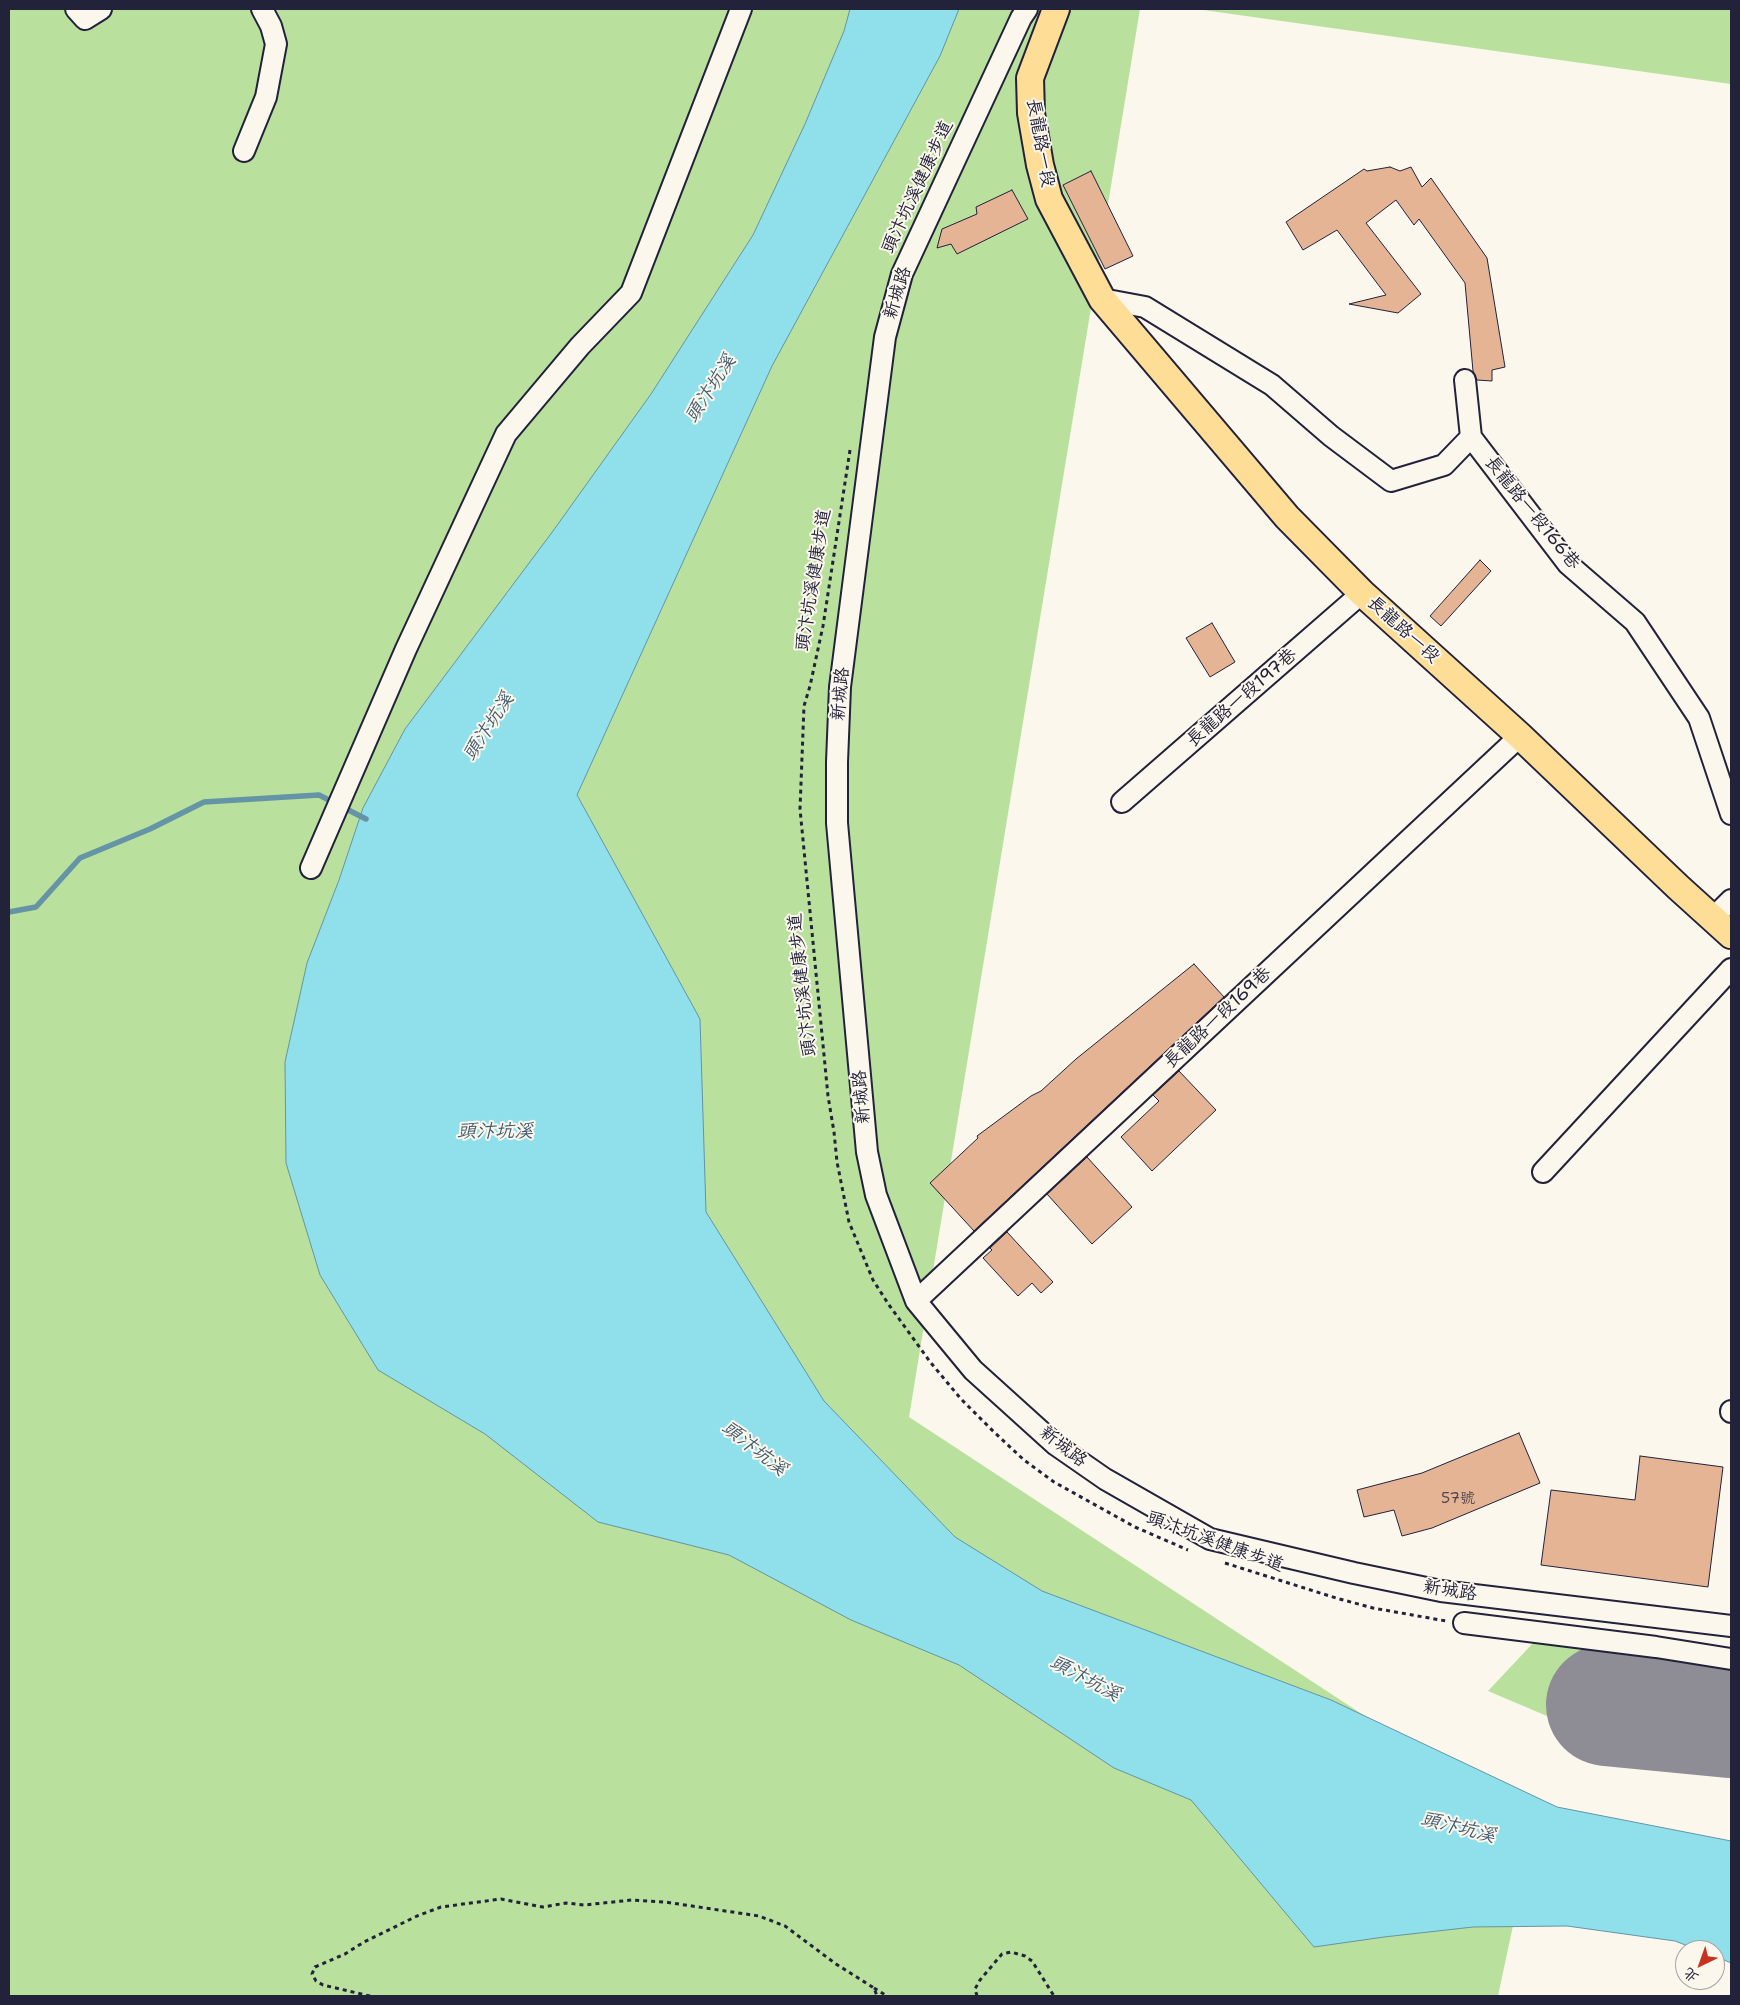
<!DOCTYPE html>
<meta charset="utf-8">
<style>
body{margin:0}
#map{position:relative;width:1740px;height:2005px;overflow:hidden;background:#fbf7ec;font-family:"Shantell Sans","LXGW WenKai TC",sans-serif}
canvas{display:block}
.frame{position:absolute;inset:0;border:10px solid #22223b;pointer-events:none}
.north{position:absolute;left:1675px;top:1940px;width:50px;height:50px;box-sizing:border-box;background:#fbf7ec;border:1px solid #a4a2a5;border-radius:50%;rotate:222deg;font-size:14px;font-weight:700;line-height:20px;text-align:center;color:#22223b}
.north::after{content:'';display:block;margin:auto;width:18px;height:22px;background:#c8321e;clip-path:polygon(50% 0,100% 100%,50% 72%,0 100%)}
</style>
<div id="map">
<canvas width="1740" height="2005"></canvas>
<div class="frame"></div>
<div class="north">北</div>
</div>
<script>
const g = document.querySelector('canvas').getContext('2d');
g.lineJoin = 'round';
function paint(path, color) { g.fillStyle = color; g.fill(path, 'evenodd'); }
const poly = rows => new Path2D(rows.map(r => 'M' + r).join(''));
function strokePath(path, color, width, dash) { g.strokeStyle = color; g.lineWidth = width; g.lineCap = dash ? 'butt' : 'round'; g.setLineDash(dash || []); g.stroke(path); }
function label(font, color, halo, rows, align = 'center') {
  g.font = font + ' "Shantell Sans","LXGW WenKai TC",sans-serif'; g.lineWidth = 4; g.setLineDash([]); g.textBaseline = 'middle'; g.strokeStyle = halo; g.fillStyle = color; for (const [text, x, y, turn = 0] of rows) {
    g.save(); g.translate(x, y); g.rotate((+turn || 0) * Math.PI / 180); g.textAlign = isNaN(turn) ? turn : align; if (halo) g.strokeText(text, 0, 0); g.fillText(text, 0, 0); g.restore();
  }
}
paint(poly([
 [9,9,1140,9,909,1417,1534,1827,1498,1996,9,1996],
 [1196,9,1731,9,1731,84],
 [1534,1642,1731,1662,1731,1763,1620,1747,1488,1691]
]), '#b9e19d');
const water = poly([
 [850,9,959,9,940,56,772,366,577,795,700,1019,706,1212,824,1401,955,1537,1042,1591,1331,1700,1557,1807,1731,1841,1731,1963,1715,1956,1715,1950,1698,1950,1675,1941,1567,1926,1473,1927,1384,1937,1314,1947,1191,1800,1114,1768,959,1665,851,1620,729,1555,598,1522,485,1434,378,1370,320,1275,286,1163,285,1062,307,963,339,880,363,808,405,729,553,531,651,394,753,235,805,124,844,31,850,9]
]);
paint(water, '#90e0ec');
strokePath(water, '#6494a5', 1);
strokePath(poly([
 [9,912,36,907,80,858,150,829,204,802,319,795,366,819]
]), '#6494a5', 5.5);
strokePath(poly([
 [1607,1705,1731,1717]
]), '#8e8c94', 122);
const building = poly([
 [1390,167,1400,171,1411,167,1422,187,1431,178,1487,258,1505,367,1492,370,1492,381,1477,380,1473,371,1465,283,1419,219,1414,225,1396,200,1366,223,1421,294,1398,313,1349,304,1386,295,1337,230,1303,250,1286,222,1364,169,1367,171,1390,167],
 [1091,171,1133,256,1105,269,1063,185,1091,171],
 [1012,190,1028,219,957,254,951,244,937,248,942,229,977,214,976,207,1012,190],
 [1480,560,1491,571,1441,626,1430,616,1480,560],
 [1212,623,1235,662,1210,677,1186,638,1212,623],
 [1194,964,1224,997,974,1231,930,1183,978,1138,977,1136,1031,1096,1041,1091,1076,1059,1194,964],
 [1179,1071,1216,1110,1152,1171,1121,1137,1159,1101,1153,1095,1179,1071],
 [1087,1157,1132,1207,1092,1244,1047,1194,1087,1157],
 [1007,1232,1053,1282,1041,1293,1032,1283,1018,1296,983,1258,992,1250,990,1248,1007,1232],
 [1519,1433,1540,1483,1432,1528,1402,1536,1394,1510,1364,1517,1357,1490,1422,1473,1519,1433],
 [1640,1456,1723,1467,1708,1587,1541,1565,1551,1490,1635,1500,1640,1456]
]);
paint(building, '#e4b495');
strokePath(building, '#22223b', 1);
const minor = poly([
 [76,9,85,19,101,9],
 [1027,9,1021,18,902,274,885,337,840,687,837,762,837,823,867,1152,876,1195,916,1301,973,1370,1056,1445,1105,1479,1210,1539,1354,1573,1441,1591,1731,1626],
 [244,151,266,97,276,44,271,26,262,9],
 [1102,299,1145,307,1272,385,1331,436,1391,481,1444,465,1471,437,1465,380],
 [1471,437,1568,564,1635,622,1699,718,1731,814],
 [1122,802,1362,593],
 [311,868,406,649,506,434,580,346,631,293,741,9],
 [1713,918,1731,900],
 [1543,1172,1731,969],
 [916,1301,1520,736],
 [1731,1411,1731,1412],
 [1464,1623,1656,1647,1731,1659]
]);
const major = poly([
 [1056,9,1030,78,1031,113,1040,165,1049,199,1102,299,1287,517,1362,593,1520,736,1678,887,1731,935]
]);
strokePath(minor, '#22223b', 24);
strokePath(major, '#22223b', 30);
strokePath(poly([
 [850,450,823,626,810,686,804,706,800,809,828,1096,834,1132,837,1162,849,1222,873,1280,889,1305,931,1363,961,1399,994,1432,1024,1460,1054,1482,1135,1527,1188,1550],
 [1225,1563,1336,1598,1373,1608,1446,1621],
 [874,1988,887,1996],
 [370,1996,323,1985,316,1981,312,1974,315,1967,345,1954,364,1942,417,1916,441,1907,501,1899,543,1907,566,1903,584,1905,632,1900,665,1902,759,1916,785,1926,836,1964,874,1988,877,1996],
 [977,1996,975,1989,980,1980,1002,1954,1011,1952,1025,1956,1032,1961,1054,1996]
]), '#22223b', 3, [4, 4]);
strokePath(minor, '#fbf7ec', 20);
strokePath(major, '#fedd96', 26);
label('15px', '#524652', null, [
 ["57號",1458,1499]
]);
label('18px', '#22223b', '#fbf7ec', [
 ["長龍路一段",1040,143,80],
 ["頭汴坑溪健康步道",918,187,-65],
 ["新城路",898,293,-73],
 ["長龍路一段166巷",1532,513,51],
 ["頭汴坑溪健康步道",814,580,-81],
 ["長龍路一段",1403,630,42],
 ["新城路",841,694,-85],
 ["長龍路一段197巷",1242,698,-41],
 ["頭汴坑溪健康步道",803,985,-96],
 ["長龍路一段169巷",1218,1018,-43],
 ["新城路",862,1097,-95],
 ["新城路",1063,1447,38],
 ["頭汴坑溪健康步道",1215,1542,20],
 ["新城路",1450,1591,9]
]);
label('italic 19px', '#435b70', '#fbf7ec', [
 ["頭汴坑溪",711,389,-57],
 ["頭汴坑溪",489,727,-57],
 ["頭汴坑溪",495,1132],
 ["頭汴坑溪",754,1449,38],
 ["頭汴坑溪",1085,1679,28],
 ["頭汴坑溪",1458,1828,14]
]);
</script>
